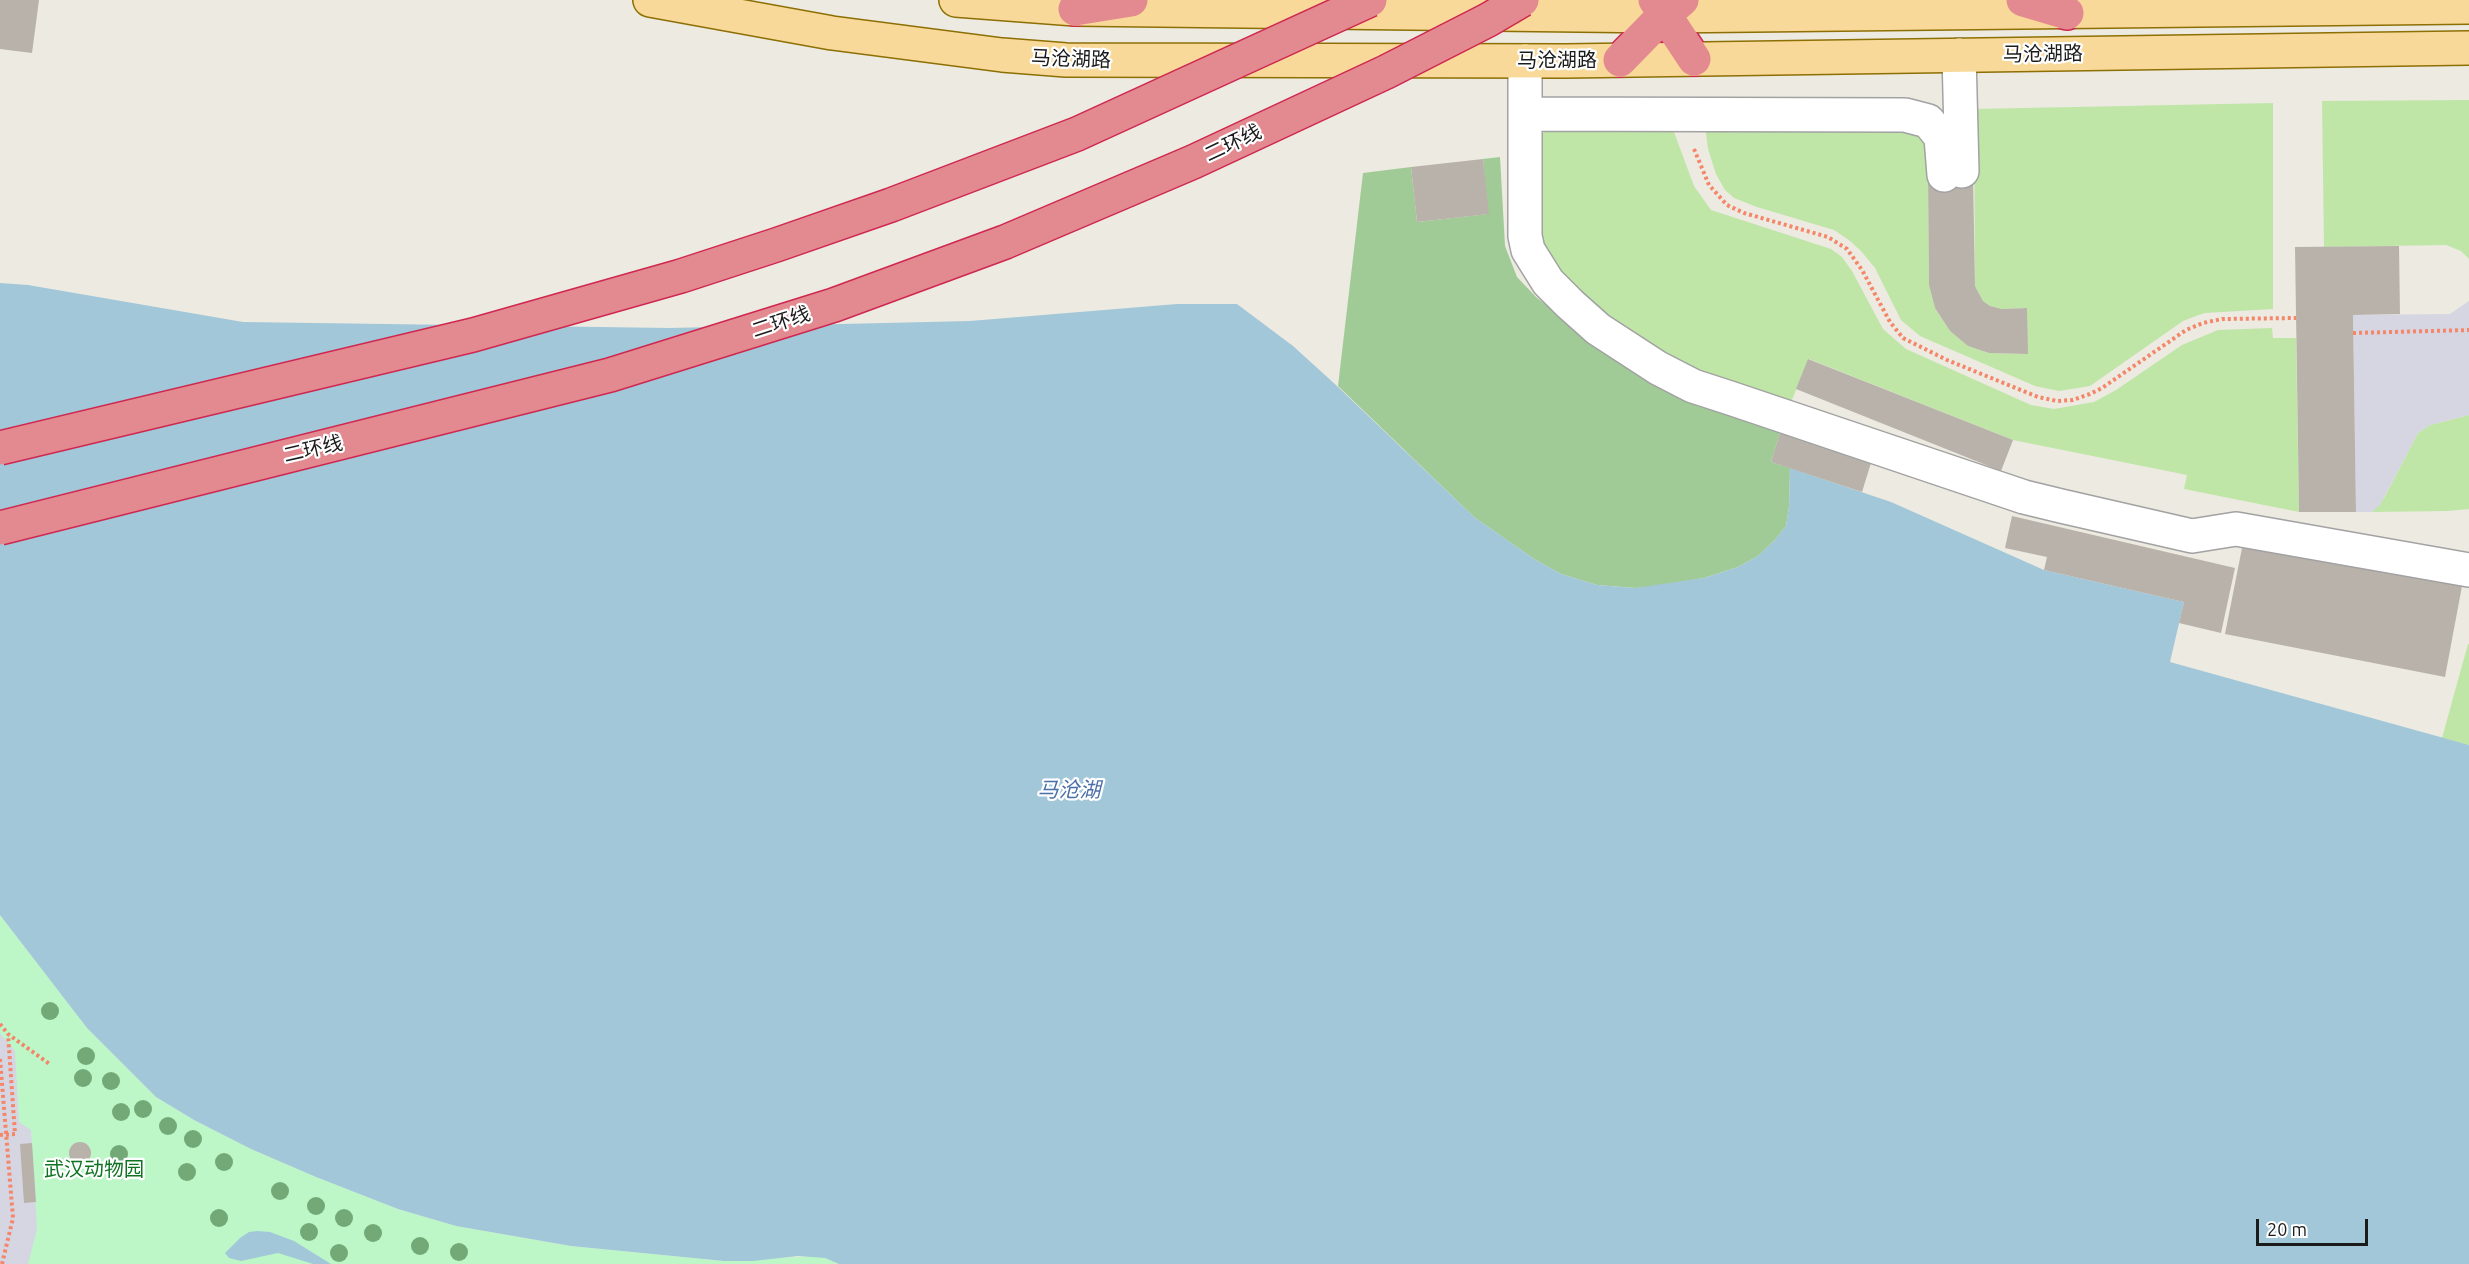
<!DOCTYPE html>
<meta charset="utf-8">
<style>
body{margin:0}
#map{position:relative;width:2469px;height:1264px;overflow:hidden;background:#eceae1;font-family:Ubuntu,sans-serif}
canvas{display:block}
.scale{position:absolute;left:2256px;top:1219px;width:112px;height:27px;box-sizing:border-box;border:3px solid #1b1b1b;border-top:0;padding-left:8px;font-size:18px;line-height:21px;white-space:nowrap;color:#1b1b1b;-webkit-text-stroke:4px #fff;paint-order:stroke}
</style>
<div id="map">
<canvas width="2469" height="1264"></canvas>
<div class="scale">20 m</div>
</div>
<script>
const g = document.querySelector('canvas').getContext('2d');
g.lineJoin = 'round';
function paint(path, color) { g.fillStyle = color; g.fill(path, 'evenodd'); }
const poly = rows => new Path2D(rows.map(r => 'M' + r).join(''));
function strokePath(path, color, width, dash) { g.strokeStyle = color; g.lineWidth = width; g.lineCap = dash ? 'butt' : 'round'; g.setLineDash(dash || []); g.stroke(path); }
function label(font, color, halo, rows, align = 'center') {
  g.font = font + ' Ubuntu,"Noto Sans SC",sans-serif'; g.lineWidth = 4.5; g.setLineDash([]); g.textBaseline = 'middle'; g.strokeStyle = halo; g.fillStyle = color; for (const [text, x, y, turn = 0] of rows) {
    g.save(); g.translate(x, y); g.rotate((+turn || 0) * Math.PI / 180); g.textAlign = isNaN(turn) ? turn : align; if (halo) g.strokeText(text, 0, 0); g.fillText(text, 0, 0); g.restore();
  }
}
paint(poly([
 [2469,100,2469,259,2461,251,2446,245,2324,247,2322,101],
 [2273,103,2273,309,2205,313,2196,316,2183,321,2090,386,2059,391,2035,386,1920,336,1901,320,1875,268,1861,251,1849,240,1834,230,1757,207,1734,198,1725,190,1716,174,1708,149,1705,126,1903,127,1924,141,1927,148,1928,175,1929,285,1935,308,1950,331,1968,346,1989,353,2027,354,2027,308,2002,309,1990,306,1983,301,1975,286,1974,109],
 [1671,124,1694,186,1711,210,1831,249,1842,257,1852,271,1883,329,1906,349,2031,405,2054,409,2094,402,2116,390,2182,345,2218,330,2272,328,2273,338,2296,338,2299,512,2184,489,2187,475,2013,440,1809,359,1789,407,1672,362,1622,328,1582,294,1558,269,1540,240,1540,140,1543,133,1551,127],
 [2469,415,2469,509,2448,511,2372,512,2384,498,2418,433,2430,425],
 [2468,644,2469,644,2469,745,2442,738]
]), '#bfe6a7');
paint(poly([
 [1500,157,1505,246,1517,277,1536,297,1632,372,1655,385,1783,423,1771,462,1790,468,1789,507,1786,526,1775,540,1758,556,1738,567,1704,578,1657,586,1635,588,1597,585,1561,574,1534,559,1474,517,1338,386,1363,173,1411,167,1417,222,1488,214,1483,159]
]), '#a0cb96');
paint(poly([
 [0,915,87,1028,156,1097,194,1120,251,1149,316,1177,398,1209,456,1226,571,1246,724,1261,813,1256,825,1258,839,1264,0,1264]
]), '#bdf7c8');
paint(poly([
 [2469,301,2469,415,2430,425,2418,433,2380,505,2372,512,2356,512,2353,315,2450,314],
 [0,1033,15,1051,19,1122,31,1130,37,1229,28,1264,0,1264]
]), '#d6d5e2');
paint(poly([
 [0,283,28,285,243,322,670,328,970,321,1177,304,1237,304,1293,346,1337,386,1474,517,1534,559,1561,574,1597,585,1635,588,1704,578,1738,567,1758,556,1775,540,1786,526,1789,507,1790,468,1891,502,2044,570,2184,602,2170,662,2469,745,2469,1264,839,1264,825,1258,798,1256,753,1261,724,1261,571,1246,456,1226,398,1209,316,1177,251,1149,194,1120,156,1097,87,1028,0,915],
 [257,1231,270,1232,294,1241,331,1264,313,1264,278,1253,241,1261,229,1258,225,1253,240,1238,249,1232]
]), '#a2c7d9');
paint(poly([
 [0,0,39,0,32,53,0,49],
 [1483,159,1489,214,1417,222,1411,167],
 [1928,175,1973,175,1975,286,1983,301,1990,306,2002,309,2027,308,2028,354,1989,353,1968,346,1950,331,1935,308,1929,285],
 [2399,246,2400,314,2353,315,2356,512,2299,512,2295,247],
 [1808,359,2013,440,2001,471,1796,389],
 [1783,423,1874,453,1862,492,1771,462],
 [2012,516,2235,568,2221,633,2179,623,2184,602,2044,570,2047,557,2005,548],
 [2243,543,2462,586,2445,677,2225,634],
 '69 1153a11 11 0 1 1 22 0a11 11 0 1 1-22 0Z',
 [32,1143,36,1202,24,1203,20,1144]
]), '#b9b2aa');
const minor = poly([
 [1959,55,1962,171],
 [1525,61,1525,236,1528,250,1548,282,1570,304,1598,329,1658,368,1693,386,1730,398,2024,497,2061,506,2192,536,2236,529,2469,570],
 [1525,114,1905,115,1928,121,1941,137,1944,175]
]);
const major = poly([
 [650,0,832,33,1002,55,1066,60,1566,61,2469,48],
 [956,0,1075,9,1663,16,2469,7]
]);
const highway = poly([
 [1655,0,1694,59],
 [2023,0,2067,13],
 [1075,9,1131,0],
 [1620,60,1663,16,1682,0]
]);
strokePath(minor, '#a2a2a2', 36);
strokePath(major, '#8d6f04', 36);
strokePath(highway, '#cf2850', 36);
strokePath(poly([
 [1694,149,1709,185,1727,205,1744,213,1828,237,1847,249,1862,270,1890,322,1903,338,1947,360,2038,397,2057,401,2073,400,2090,394,2102,388,2186,330,2203,323,2222,319,2296,318],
 [2353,333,2469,330],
 [0,1024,8,1034,51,1065],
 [0,1059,13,1218,2,1264],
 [0,1135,15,1134,8,1034]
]), '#f58669', 4, [3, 3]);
strokePath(minor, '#fff', 33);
strokePath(major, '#f8d999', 33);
strokePath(highway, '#e38990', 33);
const highwayBridge = poly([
 [0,448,473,335,681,276,776,245,891,205,1077,134,1370,0],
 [0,528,610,375,834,305,1005,242,1193,162,1386,72,1488,20,1522,0]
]);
strokePath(highwayBridge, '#cf2850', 36, []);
strokePath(highwayBridge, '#e38990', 33);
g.fillStyle = '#72a977';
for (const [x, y] of [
 [50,1011],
 [86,1056],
 [83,1078],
 [111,1081],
 [143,1109],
 [121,1112],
 [168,1126],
 [193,1139],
 [119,1154],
 [224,1162],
 [187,1172],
 [280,1191],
 [316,1206],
 [219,1218],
 [344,1218],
 [309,1232],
 [373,1233],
 [420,1246],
 [459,1252],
 [339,1253]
]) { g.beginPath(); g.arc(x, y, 9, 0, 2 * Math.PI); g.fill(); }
label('20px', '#1b1b1b', '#fff', [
 ["马沧湖路",2043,54,-1],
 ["马沧湖路",1071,59,2],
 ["马沧湖路",1557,60],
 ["二环线",1233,143,-25],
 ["二环线",781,322,-18],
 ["二环线",313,449,-13]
]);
label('20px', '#0e7421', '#fff', [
 ["武汉动物园",94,1169]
]);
label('italic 21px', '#4b6fa7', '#fff', [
 ["马沧湖",1069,790]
]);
</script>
